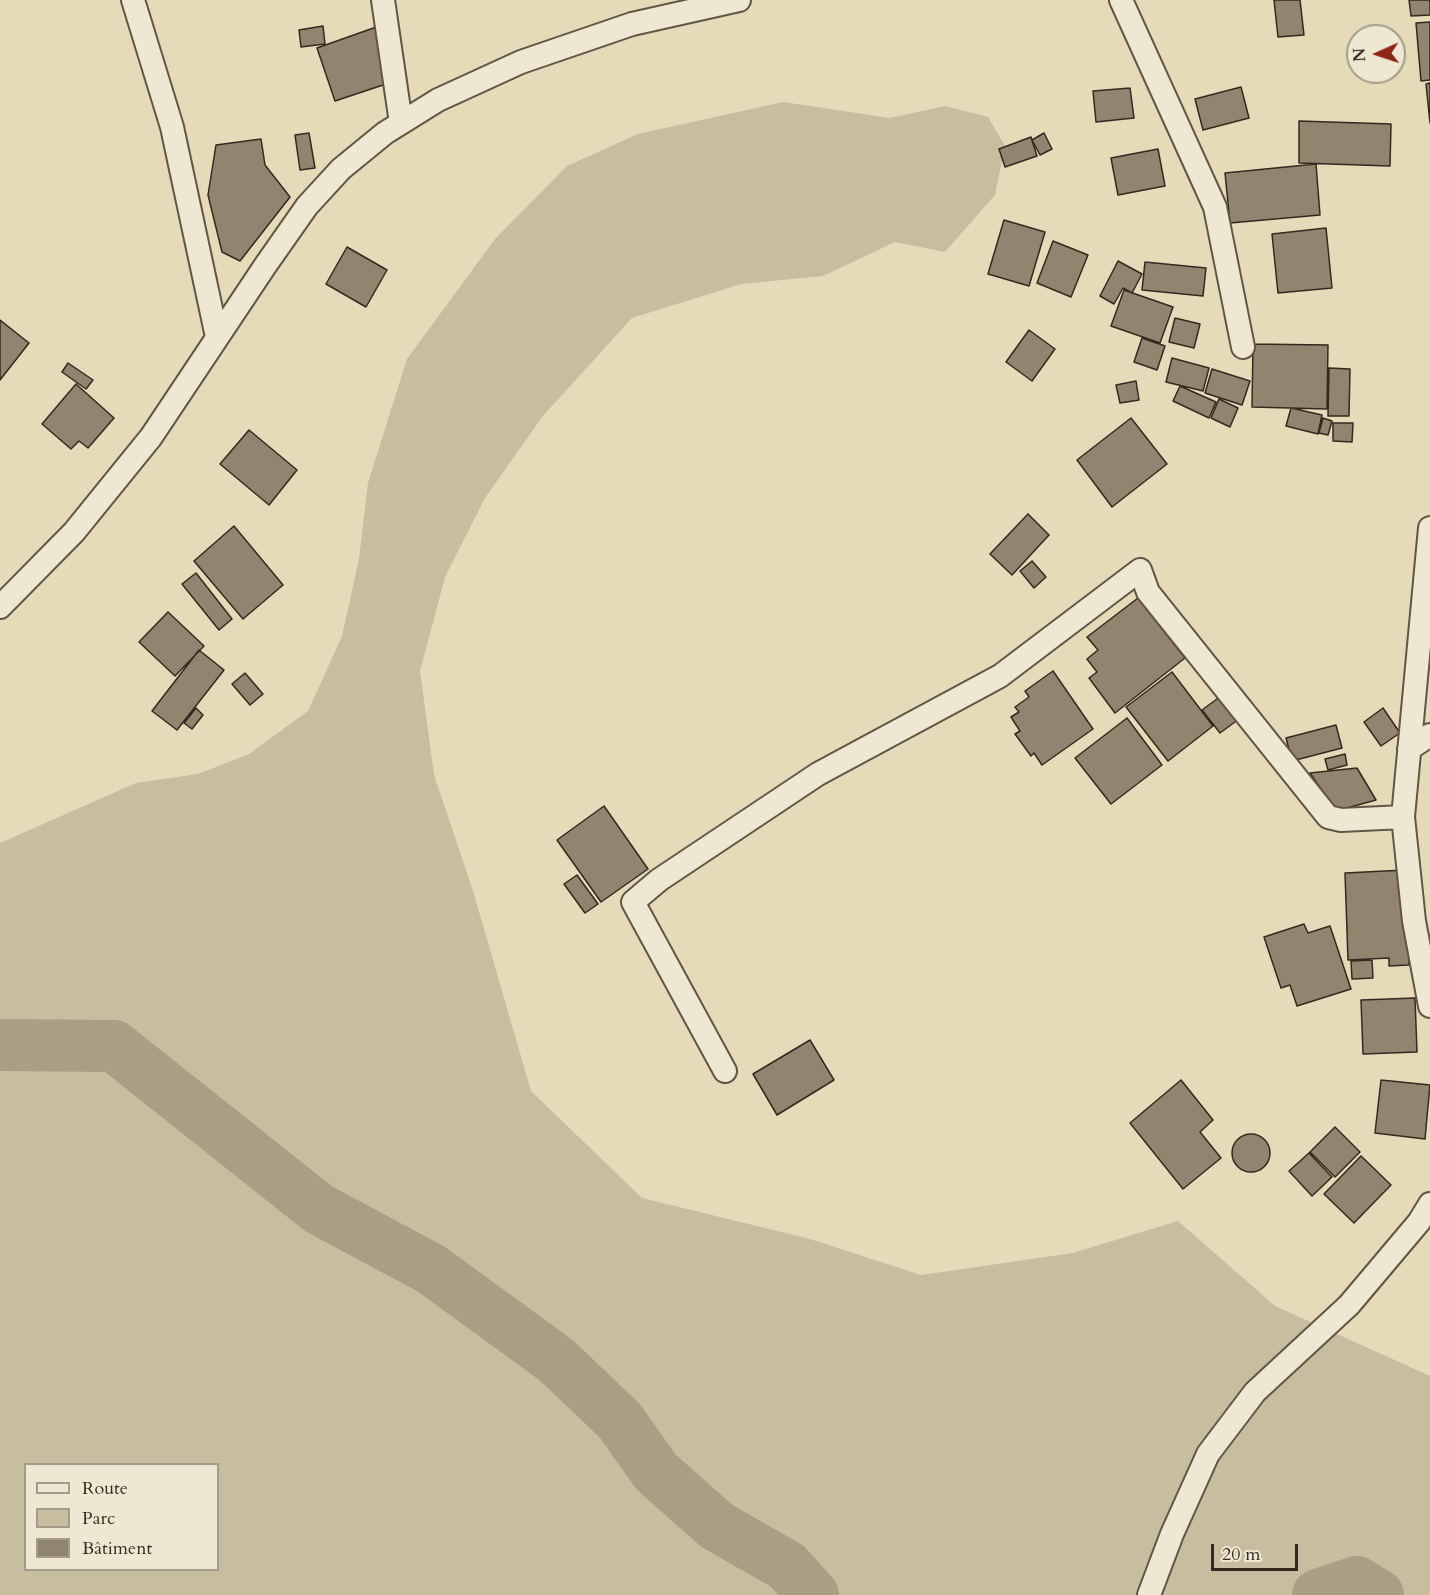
<!DOCTYPE html>
<meta charset="utf-8">
<style>
body{margin:0}
#map{position:relative;width:1430px;height:1595px;overflow:hidden;background:#e5dbb9;font-family:Cardo,serif}
canvas{display:block}
.legend{position:absolute;left:24px;top:1463px;width:195px;height:108px;box-sizing:border-box;background:#eee8d2;border:2px solid #a49b8a;margin:0;padding:8px 10px;list-style:none;font-size:18px;color:#36281f}
.legend li{display:flex;align-items:center;gap:12px;height:30px}
.legend b{width:30px;border:2px solid #a49b8a}
.north{position:absolute;left:1346px;top:24px;width:60px;height:60px;box-sizing:border-box;background:#eee8d2;border:2px solid #a49b8a;border-radius:50%;rotate:267deg;font-size:16px;font-weight:700;line-height:24px;text-align:center;color:#36281f}
.north::after{content:'';display:block;margin:auto;width:21px;height:27px;background:#8f2418;clip-path:polygon(50% 0,100% 100%,50% 72%,0 100%)}
.scale{position:absolute;left:1211px;top:1544px;width:87px;height:27px;box-sizing:border-box;border:3px solid #36281f;border-top:0;padding-left:8px;font-size:18px;line-height:21px;white-space:nowrap;color:#36281f;-webkit-text-stroke:4px #eee8d2;paint-order:stroke}
</style>
<div id="map">
<canvas width="1430" height="1595"></canvas>
<ul class="legend">
<li><b style="height:8px;background:#eee8d2"></b>Route</li>
<li><b style="height:16px;background:#c7bd9f"></b>Parc</li>
<li><b style="height:16px;background:#91856f"></b>Bâtiment</li>
</ul>
<div class="north">N</div>
<div class="scale">20 m</div>
</div>
<script>
const g = document.querySelector('canvas').getContext('2d');
g.lineJoin = 'round';
function paint(path, color) { g.fillStyle = color; g.fill(path, 'evenodd'); }
const poly = rows => new Path2D(rows.map(r => 'M' + r).join(''));
function strokePath(path, color, width, dash) { g.strokeStyle = color; g.lineWidth = width; g.lineCap = dash ? 'butt' : 'round'; g.setLineDash(dash || []); g.stroke(path); }
paint(poly([
 [783,102,890,118,945,106,988,117,1005,146,995,195,945,252,895,242,823,276,741,284,632,318,542,417,485,498,445,577,420,671,434,775,473,891,531,1091,642,1198,810,1239,921,1275,1073,1253,1178,1221,1275,1306,1430,1376,1430,1595,0,1595,0,843,136,783,198,774,249,754,308,711,342,636,359,559,368,483,407,359,495,239,567,166,638,134],
 [26,1464,218,1464,218,1570,26,1570]
]), '#c7bd9f');
strokePath(poly([
 [0,1045,114,1046,319,1209,431,1269,556,1360,620,1421,656,1472,717,1526,787,1566,813,1595],
 [1318,1595,1357,1582,1378,1595]
]), '#aa9e85', 52);
const building = poly([
 [1274,0,1300,0,1304,35,1278,37,1274,0],
 [1409,0,1430,0,1430,15,1411,16,1409,0],
 [1430,22,1430,80,1421,81,1416,23,1430,22],
 [382,25,401,79,335,101,317,48,382,25],
 [323,26,325,44,301,47,299,30,323,26],
 [1430,83,1430,123,1426,84,1430,83],
 [1241,87,1249,118,1203,130,1195,99,1241,87],
 [1130,88,1134,118,1096,122,1093,91,1130,88],
 [1299,121,1391,124,1390,166,1299,163,1299,121],
 [309,133,315,168,300,170,295,135,309,133],
 [1044,133,1052,149,1040,155,1032,140,1044,133],
 [1031,137,1037,156,1005,167,999,149,1031,137],
 [261,139,265,165,290,197,240,261,222,252,208,195,216,145,261,139],
 [1158,149,1165,186,1118,195,1111,158,1158,149],
 [1316,164,1320,215,1230,223,1225,173,1316,164],
 [1004,220,1045,232,1029,286,988,274,1004,220],
 [1326,228,1332,288,1278,293,1272,234,1326,228],
 [1053,241,1088,255,1071,297,1037,283,1053,241],
 [347,247,387,270,366,307,326,284,347,247],
 [1118,261,1142,274,1132,293,1123,288,1114,304,1100,296,1118,261],
 [1145,262,1206,268,1203,296,1142,290,1145,262],
 [1124,290,1173,307,1160,343,1111,326,1124,290],
 [1175,318,1200,324,1194,348,1169,342,1175,318],
 [0,320,29,343,0,380,0,320],
 [1029,330,1055,349,1032,381,1006,362,1029,330],
 [1142,338,1165,346,1157,370,1134,362,1142,338],
 [1253,344,1328,345,1327,409,1252,407,1253,344],
 [1172,358,1209,368,1203,391,1166,382,1172,358],
 [68,363,93,380,86,389,62,372,68,363],
 [1329,368,1350,369,1349,416,1328,416,1329,368],
 [1212,369,1250,381,1242,405,1205,393,1212,369],
 [1136,381,1139,400,1120,403,1116,385,1136,381],
 [76,384,114,418,88,448,79,441,71,449,42,424,76,384],
 [1180,386,1216,402,1209,418,1173,401,1180,386],
 [1219,399,1238,408,1230,427,1211,418,1219,399],
 [1291,408,1322,415,1318,434,1286,426,1291,408],
 [1131,418,1167,464,1112,507,1077,460,1131,418],
 [1323,418,1332,421,1328,435,1319,433,1323,418],
 [1333,423,1353,423,1352,442,1333,441,1333,423],
 [249,430,297,470,269,505,220,464,249,430],
 [1028,514,1049,535,1012,575,990,554,1028,514],
 [234,526,283,585,243,619,194,561,234,526],
 [1032,561,1046,577,1034,588,1020,571,1032,561],
 [196,573,232,619,219,630,182,584,196,573],
 [1138,598,1185,658,1115,713,1089,678,1097,672,1087,659,1098,650,1087,637,1138,598],
 [168,612,204,646,175,676,139,642,168,612],
 [199,650,224,670,177,730,152,711,199,650],
 [1053,671,1093,729,1042,765,1034,753,1031,756,1015,734,1020,731,1011,717,1019,712,1015,707,1029,697,1025,691,1053,671],
 [1172,672,1213,726,1168,761,1126,707,1172,672],
 [245,673,263,694,250,705,232,684,245,673],
 [1221,696,1239,719,1220,733,1202,710,1221,696],
 [196,708,203,715,192,729,184,723,196,708],
 [1383,708,1400,733,1381,746,1364,722,1383,708],
 [1127,718,1162,765,1111,804,1075,758,1127,718],
 [1336,725,1342,748,1292,761,1286,738,1336,725],
 [1345,754,1347,765,1328,770,1325,759,1345,754],
 [1357,768,1376,800,1336,811,1310,773,1357,768],
 [604,806,648,869,601,902,557,840,604,806],
 [1405,870,1409,965,1389,966,1389,958,1348,960,1345,873,1405,870],
 [577,875,598,904,585,913,564,884,577,875],
 [1304,924,1308,933,1330,926,1351,989,1297,1006,1290,985,1281,988,1264,937,1304,924],
 [1372,960,1373,978,1352,979,1351,961,1372,960],
 [1415,998,1417,1052,1363,1054,1361,1000,1415,998],
 [810,1040,834,1080,777,1115,753,1074,810,1040],
 [1181,1080,1213,1120,1200,1132,1221,1158,1183,1189,1130,1123,1181,1080],
 [1381,1080,1430,1085,1425,1139,1375,1133,1381,1080],
 [1335,1127,1360,1152,1335,1177,1310,1152,1335,1127],
 '1232 1153a19 19 0 1 1 38 0a19 19 0 1 1-38 0Z',
 [1309,1153,1332,1177,1312,1196,1289,1171,1309,1153],
 [1361,1156,1391,1185,1354,1223,1324,1194,1361,1156]
]);
paint(building, '#91856f');
strokePath(building, '#36281f', 1.5);
const street = poly([
 [133,0,172,127,217,337],
 [383,0,401,123],
 [1121,0,1215,207,1243,347],
 [1430,528,1403,817,1414,921,1430,1006],
 [0,607,74,532,151,437,265,266,307,206,341,169,385,133,438,100,521,62,632,24,739,0],
 [1409,749,1430,735],
 [725,1071,633,902,659,880,818,774,1000,676,1140,570,1148,592,1328,817,1341,820,1403,817],
 [1149,1595,1172,1534,1208,1454,1255,1392,1349,1305,1419,1222,1430,1204]
]);
strokePath(street, '#625546', 26);
strokePath(street, '#eee8d2', 22);
</script>
